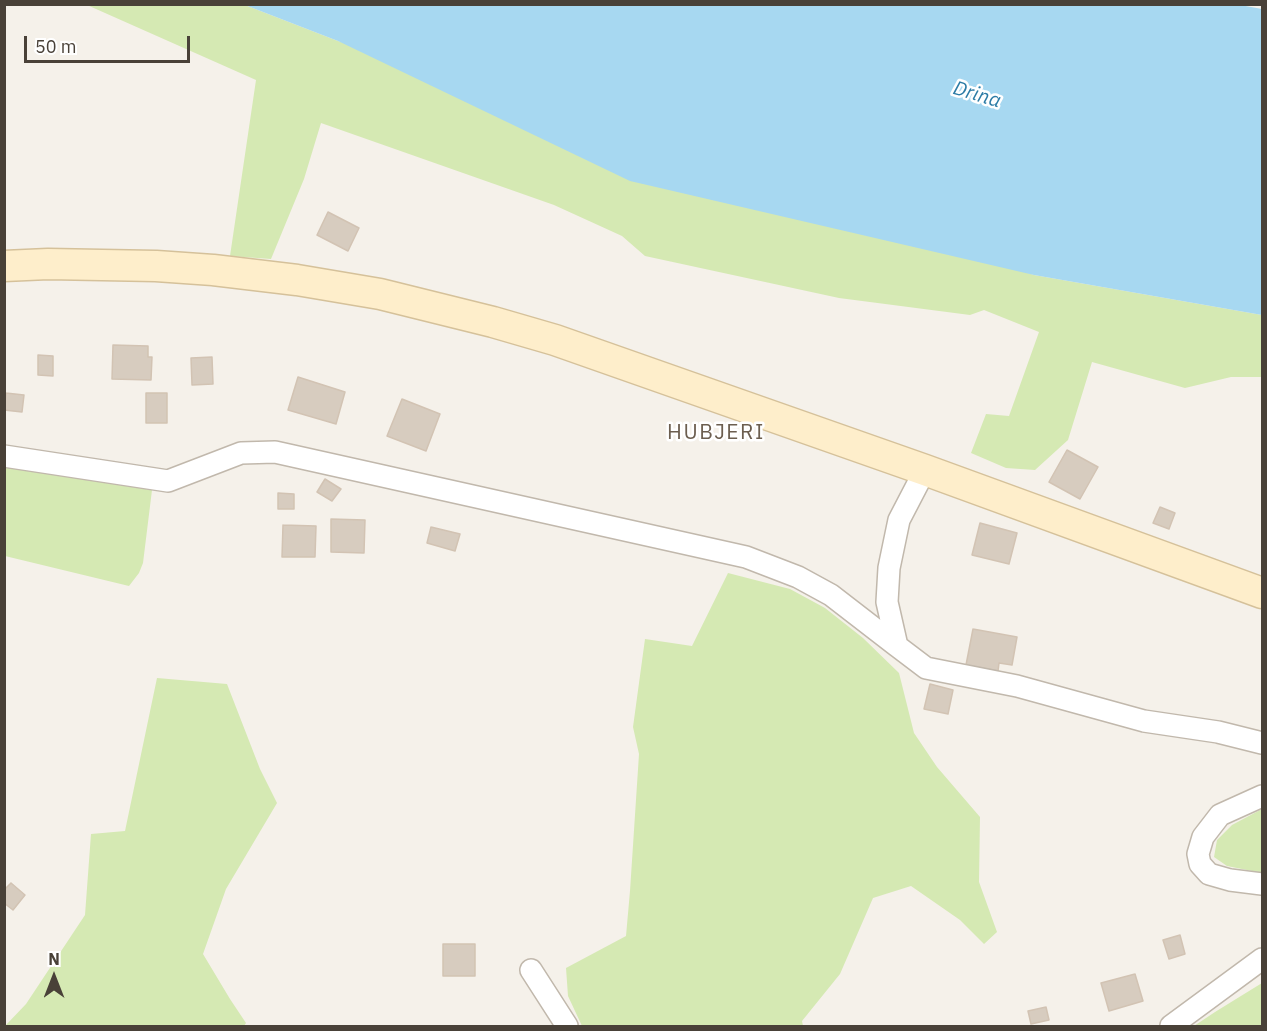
<!DOCTYPE html>
<style>
body{margin:0}
#map{position:relative;width:1267px;height:1031px;overflow:hidden;background:#f5f1ea;font-family:"IBM Plex Sans",sans-serif}
canvas{display:block}
.frame{position:absolute;inset:0;border:6px solid #494138;pointer-events:none}
.north{position:absolute;left:24px;top:947px;width:60px;height:60px;-webkit-text-stroke:4px #fff;paint-order:stroke;rotate:0deg;font-size:16px;font-weight:700;line-height:24px;text-align:center;color:#494138}
.north::after{content:'';display:block;margin:auto;width:21px;height:27px;background:#494138;clip-path:polygon(50% 0,100% 100%,50% 72%,0 100%)}
.scale{position:absolute;left:24px;top:36px;width:166px;height:27px;box-sizing:border-box;border:3px solid #494138;border-top:0;padding-left:8px;font-size:18px;line-height:21px;white-space:nowrap;color:#494138;-webkit-text-stroke:4px #fff;paint-order:stroke}
</style>
<div id="map">
<canvas width="1267" height="1031"></canvas>
<div class="frame"></div>
<div class="north">N</div>
<div class="scale">50 m</div>
</div>
<script>
const g = document.querySelector('canvas').getContext('2d');
g.lineJoin = 'round';
function paint(path, color) { g.fillStyle = color; g.fill(path, 'evenodd'); }
const poly = rows => new Path2D(rows.map(r => 'M' + r).join(''));
function strokePath(path, color, width, dash) { g.strokeStyle = color; g.lineWidth = width; g.lineCap = dash ? 'butt' : 'round'; g.setLineDash(dash || []); g.stroke(path); }
function label(font, color, halo, rows, align = 'center') {
  g.font = font + ' "IBM Plex Sans",sans-serif'; g.lineWidth = 5; g.setLineDash([]); g.textBaseline = 'middle'; g.strokeStyle = halo; g.fillStyle = color; for (const [text, x, y, turn = 0] of rows) {
    g.save(); g.translate(x, y); g.rotate((+turn || 0) * Math.PI / 180); g.textAlign = isNaN(turn) ? turn : align; if (halo) g.strokeText(text, 0, 0); g.fillText(text, 0, 0); g.restore();
  }
}
paint(poly([
 [87,5,245,5,338,41,1034,275,1262,315,1262,377,1231,377,1185,388,1092,362,1068,440,1035,470,1006,468,971,453,986,414,1009,416,1039,332,984,310,970,315,839,298,645,256,622,236,554,205,321,123,304,179,271,259,230,256,256,80],
 [5,467,152,490,143,563,139,573,129,586,5,556],
 [728,573,790,589,825,608,863,638,899,673,914,733,937,767,980,817,979,882,997,932,984,944,960,920,911,886,873,898,840,974,802,1021,803,1026,582,1026,568,996,566,968,626,936,630,891,639,754,633,727,645,639,692,646],
 [157,678,227,684,260,769,277,803,226,889,203,954,230,999,246,1023,244,1026,5,1026,26,1004,85,915,91,834,125,831],
 [1262,809,1262,873,1227,866,1214,857,1217,840,1232,825],
 [1262,983,1262,1026,1194,1026,1215,1012]
]), '#d5e9b3');
paint(poly([
 [1240,5,1262,9,1262,315,1034,275,630,181,338,41,245,5]
]), '#a7d8f1');
const building = poly([
 [328,212,359,228,348,251,317,235,328,212],
 [113,345,148,346,148,357,152,357,151,380,112,379,113,345],
 [38,355,53,356,53,376,38,375,38,355],
 [212,357,213,384,192,385,191,358,212,357],
 [298,377,345,392,336,424,288,410,298,377],
 [6,393,24,395,22,412,4,410,6,393],
 [146,393,167,393,167,423,146,423,146,393],
 [402,399,440,414,426,451,387,436,402,399],
 [1067,450,1098,467,1080,499,1049,482,1067,450],
 [325,479,341,489,332,501,317,492,325,479],
 [278,493,294,494,294,509,278,509,278,493],
 [1160,507,1175,513,1169,529,1153,523,1160,507],
 [331,519,365,520,364,553,331,552,331,519],
 [980,523,1017,533,1009,564,972,555,980,523],
 [283,525,316,526,315,557,282,557,283,525],
 [431,527,460,534,455,551,427,543,431,527],
 [973,629,1017,637,1012,665,999,663,998,671,966,665,973,629],
 [930,684,953,690,948,714,924,709,930,684],
 [11,883,25,895,13,910,4,903,4,890,11,883],
 [1180,935,1185,954,1169,959,1163,940,1180,935],
 [443,944,475,944,475,976,443,976,443,944],
 [1135,974,1143,1001,1109,1011,1101,983,1135,974],
 [1046,1007,1049,1020,1031,1024,1028,1011,1046,1007]
]);
paint(building, '#d7ccbf');
strokePath(building, '#d2c3b3', 1.5);
const street = poly([
 [4,456,168,481,241,453,275,452,746,557,798,577,831,595,897,646],
 [925,470,899,520,889,568,887,602,897,646,926,668,1017,686,1144,721,1218,732,1262,743],
 [1262,796,1220,815,1203,837,1198,854,1200,864,1209,874,1230,880,1262,884],
 [531,970,567,1026],
 [1171,1026,1262,959]
]);
const secondary = poly([
 [4,266,48,264,156,266,213,270,297,280,380,294,493,322,555,340,925,470,1262,593]
]);
strokePath(street, '#c1b8ac', 24);
strokePath(secondary, '#d5c19a', 33);
strokePath(street, '#fff', 21);
strokePath(secondary, '#feeecb', 30);
label('italic 20px', '#2d7ca6', '#fff', [
 ["Drina",977,95,17]
]);
g.letterSpacing = '1.5px';
label('21px', '#6c5e4f', '#fff', [
 ["HUBJERI",716,433]
]);
g.letterSpacing = '0px';
</script>
